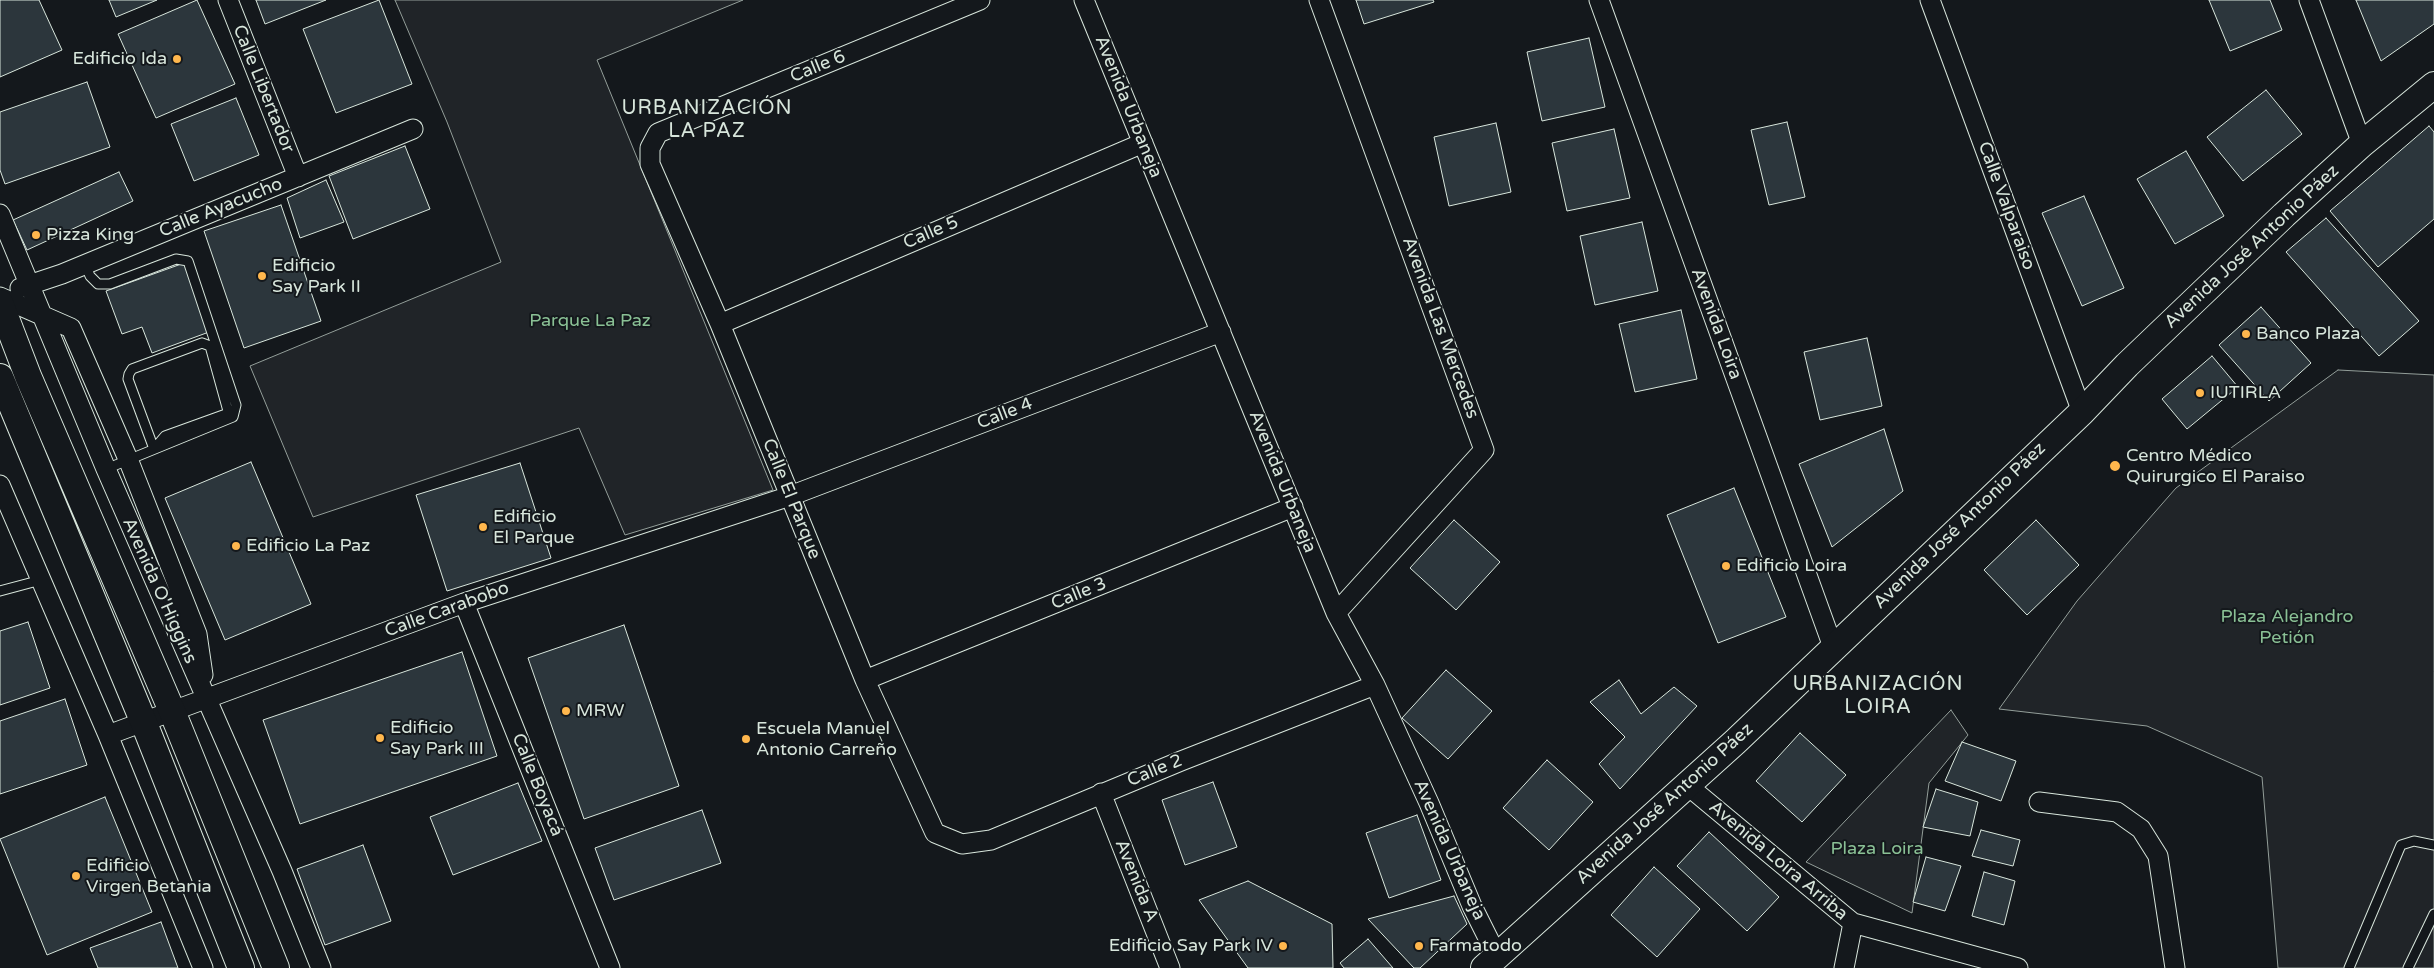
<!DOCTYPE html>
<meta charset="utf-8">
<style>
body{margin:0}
canvas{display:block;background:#14181c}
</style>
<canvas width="2434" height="968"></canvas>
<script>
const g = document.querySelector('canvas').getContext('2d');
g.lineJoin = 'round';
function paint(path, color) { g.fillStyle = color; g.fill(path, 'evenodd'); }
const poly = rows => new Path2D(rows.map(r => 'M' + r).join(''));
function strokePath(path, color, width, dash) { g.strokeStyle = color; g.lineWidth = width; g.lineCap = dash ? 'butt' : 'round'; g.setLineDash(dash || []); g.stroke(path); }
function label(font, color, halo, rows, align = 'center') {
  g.font = font + ' "Varela Round",sans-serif'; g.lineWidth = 4; g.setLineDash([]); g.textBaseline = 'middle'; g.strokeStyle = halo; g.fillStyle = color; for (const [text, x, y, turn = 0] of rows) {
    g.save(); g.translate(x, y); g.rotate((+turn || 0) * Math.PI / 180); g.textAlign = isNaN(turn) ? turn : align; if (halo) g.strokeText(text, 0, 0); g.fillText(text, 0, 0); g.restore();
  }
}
const green = poly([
 [395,0,743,0,597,60,773,490,625,535,579,428,313,517,250,366,501,262,447,122,395,0],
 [2338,370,2434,375,2434,968,2278,968,2262,777,2147,726,1999,709,2077,601,2176,488,2338,370],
 [1951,710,1968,735,1929,783,1912,913,1806,862,1951,710]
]);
paint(green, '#202428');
strokePath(green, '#939e99', 1);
const building = poly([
 [0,0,39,0,62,50,0,77,0,0],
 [109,0,157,0,116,17,109,0],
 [197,0,235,84,156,118,118,34,197,0],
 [256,0,326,0,265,24,256,0],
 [379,0,412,84,336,113,303,29,379,0],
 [1356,0,1433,0,1434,2,1364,24,1356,0],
 [2209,0,2270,0,2282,30,2230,51,2209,0],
 [2356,0,2434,0,2434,24,2381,61,2356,0],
 [1589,38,1605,107,1542,121,1527,52,1589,38],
 [87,82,110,147,5,184,0,170,0,112,87,82],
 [2266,90,2302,134,2243,181,2207,137,2266,90],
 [236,98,259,155,194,181,171,124,236,98],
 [1787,122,1805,197,1769,205,1751,130,1787,122],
 [1496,123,1511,192,1449,206,1434,137,1496,123],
 [2429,126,2434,132,2434,219,2378,267,2330,211,2429,126],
 [1614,129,1630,198,1567,211,1552,143,1614,129],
 [405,146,430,209,353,239,329,176,405,146],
 [2186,151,2224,216,2175,244,2137,179,2186,151],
 [119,172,133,201,27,250,13,220,119,172],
 [326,180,344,222,300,238,287,198,326,180],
 [2084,196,2124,288,2082,306,2042,213,2084,196],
 [281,205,321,321,244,348,204,231,281,205],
 [2326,218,2419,321,2379,356,2286,252,2326,218],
 [1642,222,1658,291,1595,305,1580,236,1642,222],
 [184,263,209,332,152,353,142,327,122,334,106,291,184,263],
 [2261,307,2311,363,2269,401,2219,345,2261,307],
 [1681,310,1697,379,1635,392,1619,324,1681,310],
 [1867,338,1882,406,1820,420,1804,352,1867,338],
 [2212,356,2238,387,2187,429,2162,399,2212,356],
 [1884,429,1903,491,1832,547,1799,464,1884,429],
 [251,462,311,604,225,640,165,498,251,462],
 [520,463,551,558,447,591,416,495,520,463],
 [1734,488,1786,617,1718,643,1667,515,1734,488],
 [1454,520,1500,562,1456,610,1410,568,1454,520],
 [2036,520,2079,565,2027,615,1984,570,2036,520],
 [28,622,50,688,0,705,0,631,28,622],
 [624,625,679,786,584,819,528,658,624,625],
 [462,652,497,756,300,824,263,720,462,652],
 [1446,670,1492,711,1448,759,1402,718,1446,670],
 [1619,680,1641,714,1674,687,1697,706,1620,789,1599,764,1625,737,1590,702,1619,680],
 [65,699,87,765,0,794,0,721,65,699],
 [1800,733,1846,775,1802,822,1756,781,1800,733],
 [1962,742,2016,761,2001,801,1945,781,1962,742],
 [1547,760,1593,802,1549,850,1503,808,1547,760],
 [1213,782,1237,847,1185,865,1162,800,1213,782],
 [518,783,542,841,453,875,430,817,518,783],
 [1936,789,1978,802,1970,836,1923,827,1936,789],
 [105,797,152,912,47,955,0,839,105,797],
 [702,810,721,863,614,900,595,848,702,810],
 [1417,815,1441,880,1389,898,1366,833,1417,815],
 [1981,830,2020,840,2013,866,1972,856,1981,830],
 [1709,832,1779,897,1747,931,1677,866,1709,832],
 [363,845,391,921,325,945,297,869,363,845],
 [1926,857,1961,866,1945,911,1913,902,1926,857],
 [1654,867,1700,909,1657,957,1611,915,1654,867],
 [1984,872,2015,881,2004,925,1972,916,1984,872],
 [1248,881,1332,924,1333,968,1248,968,1199,900,1248,881],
 [1454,896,1467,924,1420,968,1414,968,1368,919,1454,896],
 [161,922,178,968,98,968,90,948,161,922],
 [1368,939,1393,968,1344,968,1340,963,1368,939]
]);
paint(building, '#2c363c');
strokePath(building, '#d8e6dc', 1);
const service = poly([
 [85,264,90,276,98,284,110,284,176,259,188,261,236,405,233,417,106,469],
 [202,343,210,346,228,411,226,414,165,436,154,449,128,379,129,374,132,369,202,343],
 [0,591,41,580],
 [2349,968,2401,845,2414,841,2434,845],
 [2408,968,2434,914]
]);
const minor = poly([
 [228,0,298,177],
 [980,0,658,133,650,148,650,164,720,324,865,680,935,833,962,844,991,840,1181,761,1375,685],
 [1084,0,1336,613,1375,685,1429,803,1472,906,1497,956],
 [1319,0,1484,450,1336,613],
 [1599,0,1833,647],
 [1930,0,2082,412],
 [2309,0,2362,144],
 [0,214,106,469,282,871,321,968],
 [20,288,62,274,413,129],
 [0,297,71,328,128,459,197,634,203,675],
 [720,324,1143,143],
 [0,485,108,735,203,968],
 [464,603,610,968],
 [865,680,1293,507],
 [108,735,464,603,790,496,1221,332],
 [1687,785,1853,923,2018,968],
 [1101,793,1170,968],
 [2039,802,2117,812,2141,829,2158,856,2175,968],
 [1844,968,1853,923]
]);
const secondary = poly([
 [0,303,28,376,172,711,276,968],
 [0,377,144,723,241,968],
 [1484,968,1735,742,2082,412,2127,365,2284,215,2362,144,2434,85]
]);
strokePath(service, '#d8e6dc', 11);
strokePath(minor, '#d8e6dc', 21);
strokePath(secondary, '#d8e6dc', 28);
strokePath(service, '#14181c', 9);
strokePath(minor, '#14181c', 19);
strokePath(secondary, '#14181c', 26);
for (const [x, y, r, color] of [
 [177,59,5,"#ffb74d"],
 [36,235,5,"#ffb74d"],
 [262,276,5,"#ffb74d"],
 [2246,334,5,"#ffb74d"],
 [2200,393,5,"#ffb74d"],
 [2115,466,6,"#ffb74d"],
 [483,527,5,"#ffb74d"],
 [236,546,5,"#ffb74d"],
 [1726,566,5,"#ffb74d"],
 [566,711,5,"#ffb74d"],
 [380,738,5,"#ffb74d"],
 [746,739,5,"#ffb74d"],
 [76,876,5,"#ffb74d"],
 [1283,946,5,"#ffb74d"],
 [1419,946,5,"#ffb74d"]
]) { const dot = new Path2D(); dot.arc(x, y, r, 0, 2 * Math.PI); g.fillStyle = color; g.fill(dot); strokePath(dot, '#14181c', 2); }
label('18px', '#d8e6dc', '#14181c', [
 ["Edificio Ida",167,59,"right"],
 ["Pizza King",46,235],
 ["Edificio",272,266],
 ["Say Park II",272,287],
 ["Banco Plaza",2256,334],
 ["IUTIRLA",2210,393],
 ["Centro Médico",2126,456],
 ["Quirurgico El Paraiso",2126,477],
 ["Edificio",493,517],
 ["El Parque",493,538],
 ["Edificio La Paz",246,546],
 ["Edificio Loira",1736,566],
 ["MRW",576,711],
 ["Edificio",390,728],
 ["Say Park III",390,749],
 ["Escuela Manuel",756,729],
 ["Antonio Carreño",756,750],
 ["Edificio",86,866],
 ["Virgen Betania",86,887],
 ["Edificio Say Park IV",1273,946,"right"],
 ["Farmatodo",1429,946]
], 'left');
label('18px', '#d8e6dc', '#14181c', [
 ["Calle 6",818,67,-22],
 ["Calle Libertador",263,89,68],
 ["Avenida Urbaneja",1128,107,68],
 ["Calle Valparaiso",2006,206,70],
 ["Calle Ayacucho",221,208,-22],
 ["Calle 5",931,233,-23],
 ["Avenida José Antonio Páez",2252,247,-43],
 ["Avenida Loira",1716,324,70],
 ["Avenida Las Mercedes",1440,328,70],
 ["Calle 4",1005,414,-21],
 ["Avenida Urbaneja",1282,482,68],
 ["Calle El Parque",791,499,68],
 ["Avenida José Antonio Páez",1960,526,-44],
 ["Avenida O'Higgins",159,591,66],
 ["Calle 3",1079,594,-22],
 ["Calle Carabobo",447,610,-20],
 ["Calle 2",1155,771,-22],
 ["Calle Boyacá",537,785,68],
 ["Avenida José Antonio Páez",1665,804,-42],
 ["Avenida Urbaneja",1449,850,66],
 ["Avenida Loira Arriba",1778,861,40],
 ["Avenida A",1136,881,68]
]);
label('18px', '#8ac095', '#14181c', [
 ["Parque La Paz",590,321],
 ["Plaza Alejandro",2287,617],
 ["Petión",2287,638],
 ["Plaza Loira",1877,849]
]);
g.letterSpacing = '1px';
label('20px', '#d8e6dc', '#14181c', [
 ["URBANIZACIÓN",707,109],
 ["LA PAZ",707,132],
 ["URBANIZACIÓN",1878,685],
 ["LOIRA",1878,708]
]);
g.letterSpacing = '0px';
</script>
